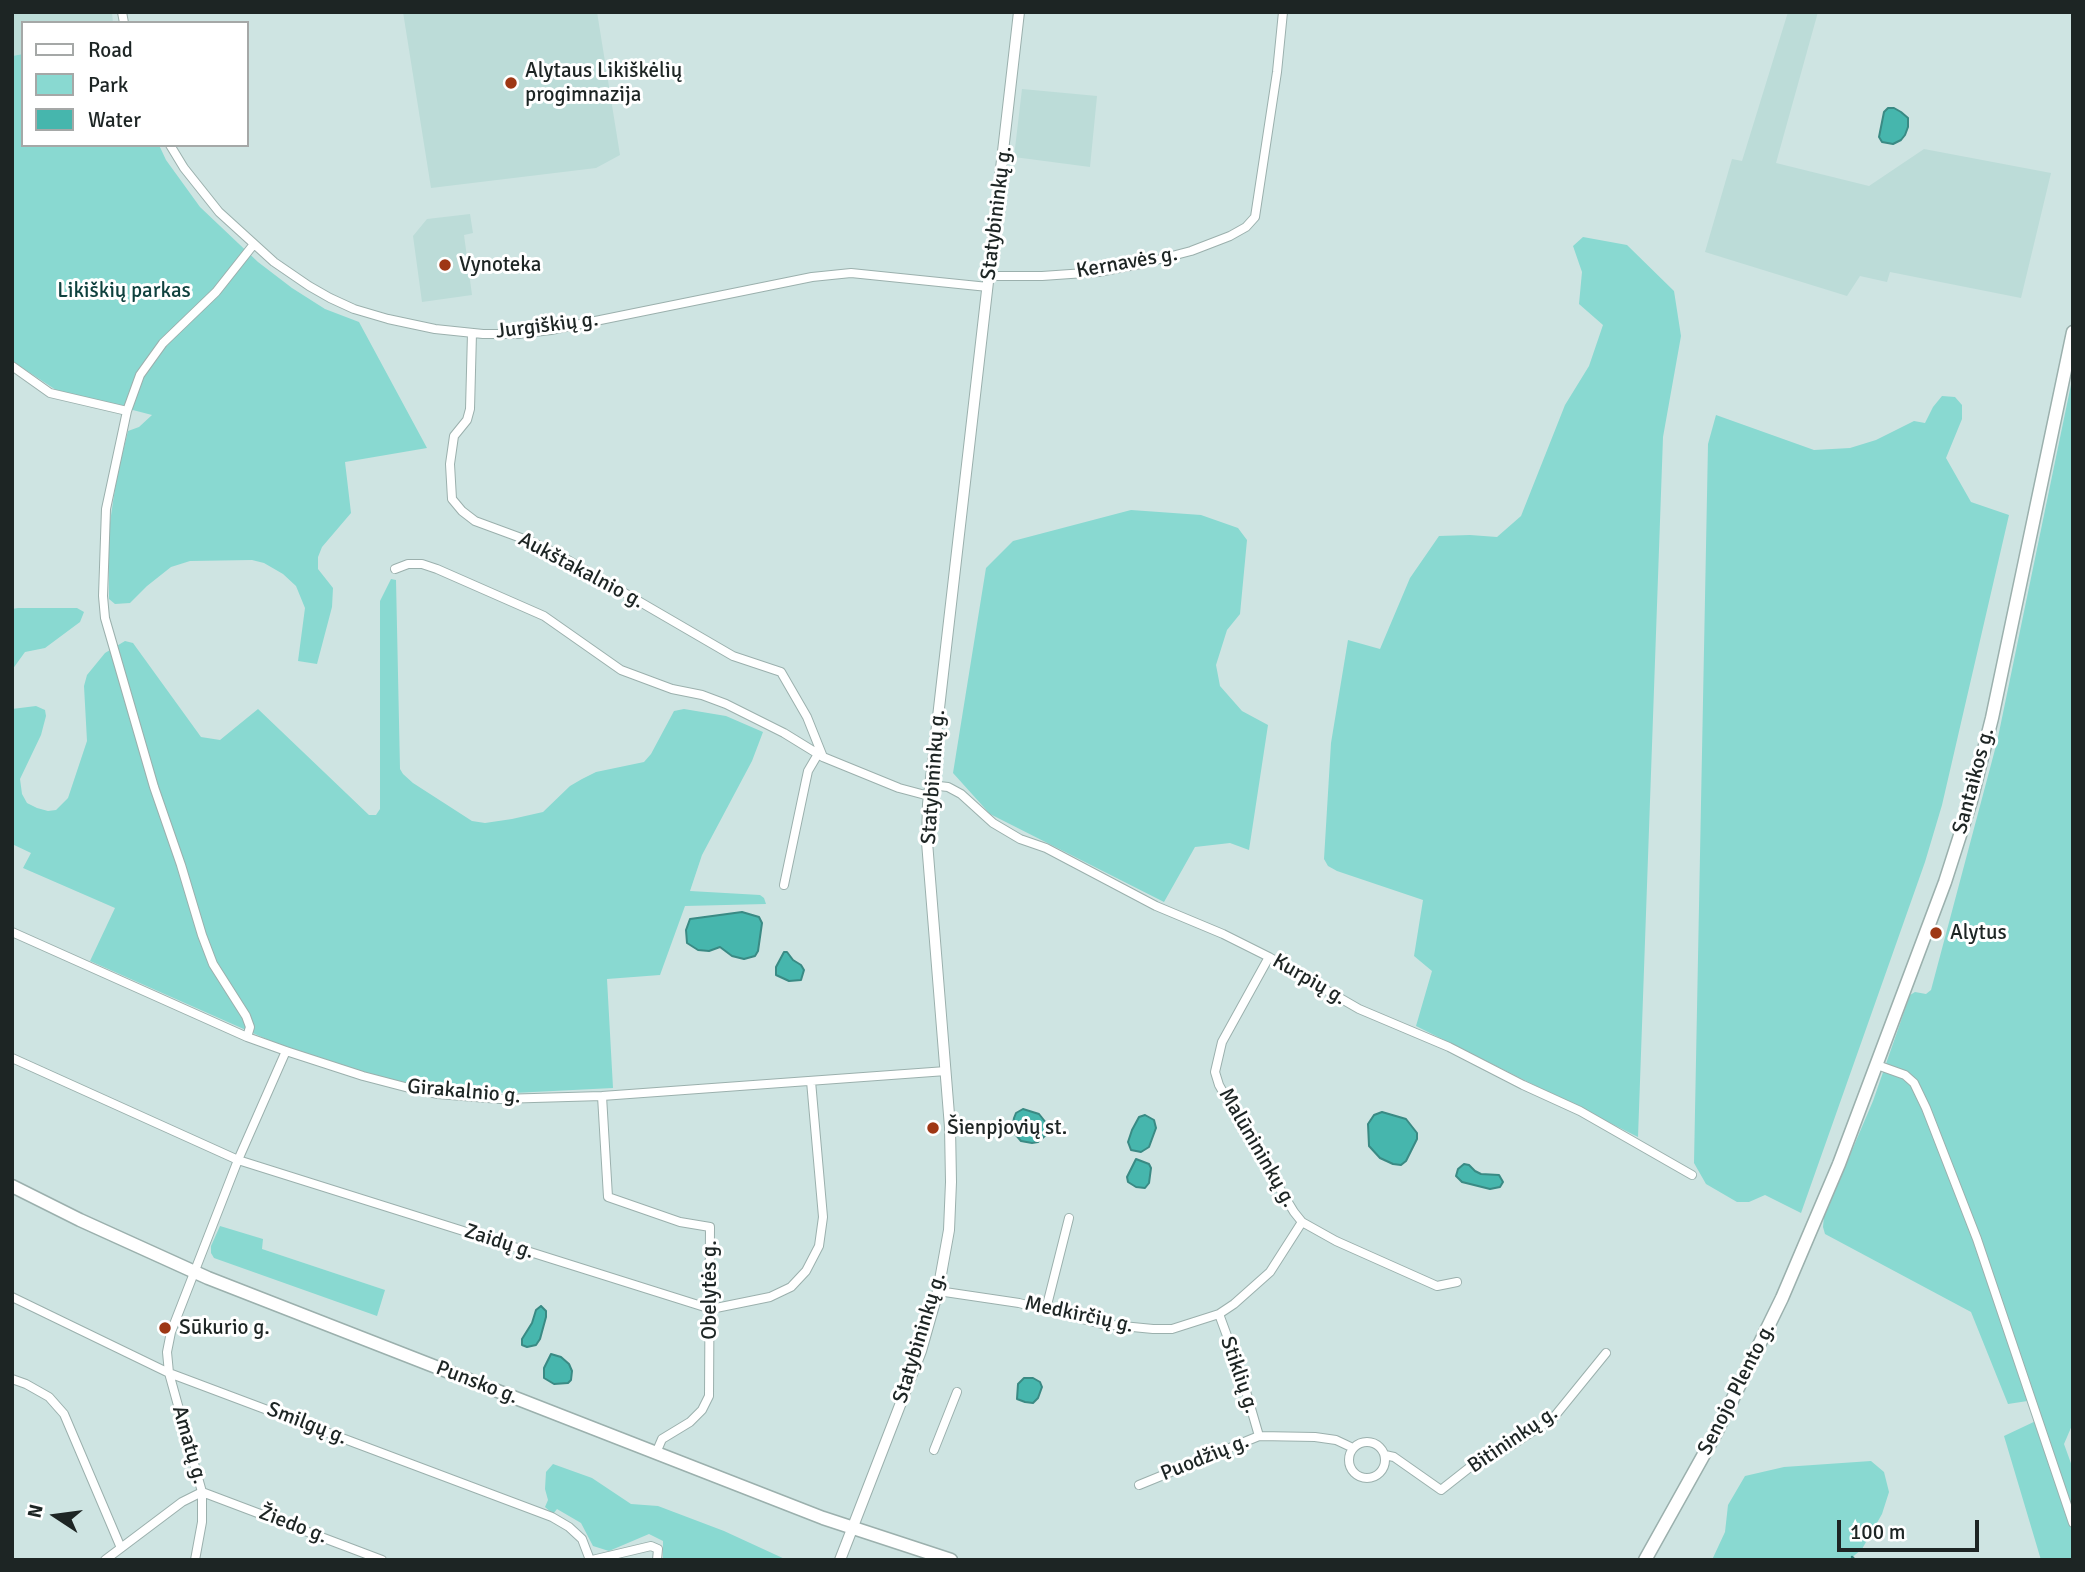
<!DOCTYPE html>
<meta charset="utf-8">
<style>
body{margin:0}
#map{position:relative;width:2085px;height:1572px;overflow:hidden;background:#cee4e2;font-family:Signika,sans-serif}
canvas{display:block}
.frame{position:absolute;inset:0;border:14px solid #1d2524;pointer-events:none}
.legend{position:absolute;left:21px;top:21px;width:228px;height:126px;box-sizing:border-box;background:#fff;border:2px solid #a5a8a7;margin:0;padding:9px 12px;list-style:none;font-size:21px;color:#1d2524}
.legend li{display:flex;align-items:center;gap:14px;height:35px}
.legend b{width:35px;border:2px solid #a5a8a7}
.north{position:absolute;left:21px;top:1481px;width:70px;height:70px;-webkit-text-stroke:5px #fff;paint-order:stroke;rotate:283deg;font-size:19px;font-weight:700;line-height:28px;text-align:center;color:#1d2524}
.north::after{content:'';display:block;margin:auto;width:24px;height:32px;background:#1d2524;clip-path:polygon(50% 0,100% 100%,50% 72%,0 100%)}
.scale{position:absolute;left:1837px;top:1520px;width:142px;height:32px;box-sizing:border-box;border:4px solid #1d2524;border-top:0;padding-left:9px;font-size:21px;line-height:24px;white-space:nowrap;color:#1d2524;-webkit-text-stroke:5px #fff;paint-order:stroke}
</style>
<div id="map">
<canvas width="2085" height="1572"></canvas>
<div class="frame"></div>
<ul class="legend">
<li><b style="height:9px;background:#fff"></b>Road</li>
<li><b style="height:19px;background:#89d9d1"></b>Park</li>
<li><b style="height:19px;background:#46b6ad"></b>Water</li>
</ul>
<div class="north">N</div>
<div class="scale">100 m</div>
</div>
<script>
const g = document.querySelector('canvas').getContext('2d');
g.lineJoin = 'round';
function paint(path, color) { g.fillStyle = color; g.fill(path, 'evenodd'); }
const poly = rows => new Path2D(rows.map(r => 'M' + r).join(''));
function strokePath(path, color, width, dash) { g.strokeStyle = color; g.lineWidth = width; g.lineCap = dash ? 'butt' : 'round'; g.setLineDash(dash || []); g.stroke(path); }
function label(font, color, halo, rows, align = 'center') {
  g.font = font + ' Signika,sans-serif'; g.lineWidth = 6; g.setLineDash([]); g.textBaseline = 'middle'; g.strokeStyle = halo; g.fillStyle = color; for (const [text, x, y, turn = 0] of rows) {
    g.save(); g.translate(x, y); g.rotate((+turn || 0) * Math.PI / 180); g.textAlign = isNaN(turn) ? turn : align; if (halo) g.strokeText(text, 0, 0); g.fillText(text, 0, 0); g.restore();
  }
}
paint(poly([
 [12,12,112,12,113,23,23,23,23,54,12,56],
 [403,12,597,12,620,155,596,168,431,188],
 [1788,12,1818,12,1776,163,1869,186,1924,149,2051,173,2021,298,1890,272,1887,282,1860,276,1847,296,1705,252,1732,159,1742,161],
 [1022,89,1097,96,1090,167,1014,157],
 [470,214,473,233,464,235,472,295,422,302,413,236,427,219]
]), '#bcdcd8');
paint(poly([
 [23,54,23,145,159,145,166,160,200,207,258,262,292,288,325,309,359,322,427,448,345,462,351,513,322,547,318,557,318,569,333,588,332,607,317,664,298,661,305,608,296,586,283,574,264,563,252,560,190,561,171,567,147,586,130,603,115,604,109,599,109,529,117,475,128,431,139,427,152,415,56,390,12,361,12,56],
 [1583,237,1627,245,1674,291,1681,336,1663,437,1638,1137,1416,1026,1432,971,1414,956,1423,900,1337,871,1328,866,1324,859,1331,743,1348,640,1380,649,1410,578,1439,536,1470,535,1497,537,1521,516,1565,405,1589,366,1603,325,1579,304,1582,272,1573,246],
 [2073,375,2073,1423,2064,1444,2073,1469,2073,1560,2041,1560,2004,1436,2040,1419,2034,1400,2008,1404,1971,1312,1825,1234,1823,1227,1824,1216,1873,1101,1910,995,1915,992,1926,994,1931,990,1997,742],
 [1942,396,1955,397,1962,405,1962,419,1946,458,1971,502,2009,515,1942,805,1925,862,1801,1213,1765,1195,1749,1202,1737,1202,1706,1184,1694,1163,1708,444,1716,415,1814,450,1850,448,1876,440,1914,421,1925,423,1933,407],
 [1131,510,1201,515,1238,528,1247,540,1240,614,1227,630,1216,665,1220,686,1242,711,1268,725,1249,850,1230,843,1195,847,1164,902,990,814,953,773,986,568,1013,541],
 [391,579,396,580,400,769,403,774,413,783,472,821,485,823,512,819,543,812,570,786,582,779,596,772,644,762,651,754,674,711,684,709,726,716,763,732,752,761,702,855,690,891,760,895,764,898,766,904,685,906,660,975,607,979,613,1088,513,1093,462,1092,416,1086,371,1076,273,1042,90,961,115,908,23,868,31,853,12,844,12,709,36,706,45,710,46,716,41,735,20,779,22,794,27,803,37,808,48,811,56,810,68,798,87,741,84,686,87,675,105,653,125,641,133,643,201,737,220,740,258,709,369,815,376,815,380,809,380,601],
 [18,608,77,608,84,612,80,622,45,648,25,652,12,670,12,609],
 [220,1226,263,1239,262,1249,385,1290,377,1316,214,1258,211,1253,211,1246],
 [1871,1461,1884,1472,1889,1492,1882,1514,1862,1549,1849,1560,1712,1560,1725,1532,1728,1505,1745,1476,1784,1467],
 [553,1464,592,1478,631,1504,658,1506,724,1531,787,1560,663,1560,663,1541,649,1534,609,1551,593,1546,581,1523,557,1509,553,1514,545,1507,548,1500,545,1489,546,1472]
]), '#89d9d1');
const water = poly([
 [1888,108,1894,108,1901,112,1908,118,1908,127,1905,135,1901,140,1893,144,1882,142,1879,137,1884,112,1888,108],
 [742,912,759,917,762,923,758,951,755,956,744,959,732,956,720,947,709,951,698,950,687,943,686,930,690,919,742,912],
 [784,952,787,952,793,960,801,965,804,970,801,980,789,981,776,975,776,967,784,952],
 [1023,1109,1039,1114,1047,1124,1046,1135,1038,1142,1032,1143,1021,1141,1015,1134,1013,1124,1014,1118,1016,1113,1023,1109],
 [1382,1112,1406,1119,1417,1133,1417,1139,1406,1161,1401,1165,1393,1164,1380,1158,1369,1146,1368,1124,1374,1115,1382,1112],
 [1145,1115,1154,1120,1156,1128,1149,1147,1141,1152,1131,1150,1128,1142,1132,1130,1139,1117,1145,1115],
 [1136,1159,1149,1164,1151,1168,1149,1183,1145,1188,1136,1187,1128,1182,1127,1177,1136,1159],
 [1464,1164,1469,1165,1475,1171,1481,1174,1499,1175,1503,1182,1500,1187,1490,1189,1462,1182,1456,1176,1458,1169,1464,1164],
 [541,1306,546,1311,546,1317,540,1339,536,1345,527,1347,522,1345,522,1339,532,1323,536,1310,541,1306],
 [551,1354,561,1357,569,1364,572,1371,571,1380,568,1383,554,1384,544,1378,544,1368,551,1354],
 [1024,1378,1033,1378,1040,1382,1042,1387,1038,1398,1033,1403,1025,1402,1017,1399,1018,1384,1024,1378]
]);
paint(water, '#46b6ad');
strokePath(water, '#3a8a84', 2);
strokePath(poly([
 [1852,1557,1855,1560]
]), '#3a8a84', 2.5);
const minor = poly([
 [122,12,124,23],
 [170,145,184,168,219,212,274,262,309,286,330,298,354,309,388,319,435,329,483,334,518,334,551,330,812,277,851,273,988,287],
 [990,276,1042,276,1099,272,1145,263,1191,251,1230,236,1246,227,1255,217,1277,72,1283,12],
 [472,333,470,409,467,420,454,436,450,464,452,499,462,511,475,521,532,542,561,556,733,656,781,672,807,717,823,757],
 [12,366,50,393,127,411,140,375,163,343,216,292,254,244],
 [127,411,106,509,103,596,105,618,154,787,181,865,202,935,213,964,246,1016,250,1027,247,1037],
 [395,569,408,564,422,564,437,569,544,616,621,670,672,689,702,695,726,704,784,733,823,757,899,788,929,796],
 [930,785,948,787,961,794,993,823,1020,839,1046,848,1156,906,1223,934,1269,957,1359,1009,1449,1047,1523,1085,1580,1111,1692,1175],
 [784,885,805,785,808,771,818,754],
 [12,932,247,1037,286,1051,363,1076,409,1088,438,1094,500,1099,602,1096,946,1071],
 [1269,957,1222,1042,1215,1072,1219,1085,1248,1136,1294,1212,1302,1222,1336,1241,1437,1286,1457,1282],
 [12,1058,238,1160,711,1309,770,1297,791,1287,806,1271,819,1246,823,1217,811,1081],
 [1877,1065,1905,1075,1914,1083,1926,1108,1977,1239,2073,1523],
 [602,1096,608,1197,680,1222,710,1227,709,1396,702,1410,690,1422,662,1439,656,1453],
 [938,1291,1019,1303,1102,1324,1153,1329,1172,1329,1219,1314,1234,1304,1270,1272,1302,1222],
 [12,1297,169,1373,552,1517,569,1527,582,1539,590,1560],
 [1046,1309,1069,1218],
 [1219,1314,1241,1374,1259,1436],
 [12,1379,26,1384,49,1397,64,1414,121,1548],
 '1349 1460a18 18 0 1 1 36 0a18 18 0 1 1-36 0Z',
 [934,1450,957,1392],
 [1385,1455,1394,1457,1441,1490,1474,1464,1512,1445,1554,1417,1606,1353],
 [1139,1485,1259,1436,1315,1437,1336,1440,1353,1448],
 [105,1560,182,1502,202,1492,382,1560],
 [195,1560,202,1522,202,1492,169,1373,167,1352,171,1332,238,1160,286,1051],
 [592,1560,651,1546,658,1549,657,1560]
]);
const tertiary = poly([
 [840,1560,921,1351,938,1291,949,1230,951,1182,950,1127,927,842,928,804,1019,12]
]);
const primary = poly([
 [12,1186,80,1220,208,1278,823,1518,951,1560],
 [1645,1560,1717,1431,1782,1298,1839,1164,1945,882,1971,801,1992,718,2073,332]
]);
strokePath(minor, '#9bb0ad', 10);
strokePath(tertiary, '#9bb0ad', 12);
strokePath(primary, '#9bb0ad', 15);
strokePath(minor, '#fff', 8);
strokePath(tertiary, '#fff', 10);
strokePath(primary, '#fff', 12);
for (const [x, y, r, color] of [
 [511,83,7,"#9e3714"],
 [445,265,7,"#9e3714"],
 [1936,933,7,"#9e3714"],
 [933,1128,7,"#9e3714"],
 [165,1328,7,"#9e3714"]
]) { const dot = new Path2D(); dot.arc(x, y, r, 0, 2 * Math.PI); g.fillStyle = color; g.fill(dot); strokePath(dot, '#fff', 2.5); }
label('21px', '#1d2524', '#fff', [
 ["Alytaus Likiškėlių",525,71],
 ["progimnazija",525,95],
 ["Vynoteka",459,265],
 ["Alytus",1950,933],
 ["Šienpjovių st.",947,1128],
 ["Sūkurio g.",179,1328]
], 'left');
label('21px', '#1d2524', '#fff', [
 ["Statybininkų g.",997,213,-83],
 ["Kernavės g.",1127,263,-10],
 ["Jurgiškių g.",547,326,-7],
 ["Aukštakalnio g.",581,571,28],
 ["Statybininkų g.",934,777,-86],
 ["Santaikos g.",1974,781,-75],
 ["Kurpių g.",1309,980,30],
 ["Girakalnio g.",464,1092,5],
 ["Malūnininkų g.",1257,1148,60],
 ["Zaidų g.",499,1242,18],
 ["Obelytės g.",710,1290,-90],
 ["Medkirčių g.",1079,1315,12],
 ["Statybininkų g.",920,1338,-73],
 ["Stiklių g.",1239,1375,71],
 ["Punsko g.",477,1383,21],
 ["Senojo Plento g.",1737,1389,-63],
 ["Smilgų g.",307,1424,21],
 ["Bitininkų g.",1513,1440,-34],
 ["Amatų g.",189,1445,74],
 ["Puodžių g.",1205,1458,-22],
 ["Žiedo g.",293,1525,21]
]);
label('21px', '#0f413e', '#fff', [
 ["Likiškių parkas",124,291]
]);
</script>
